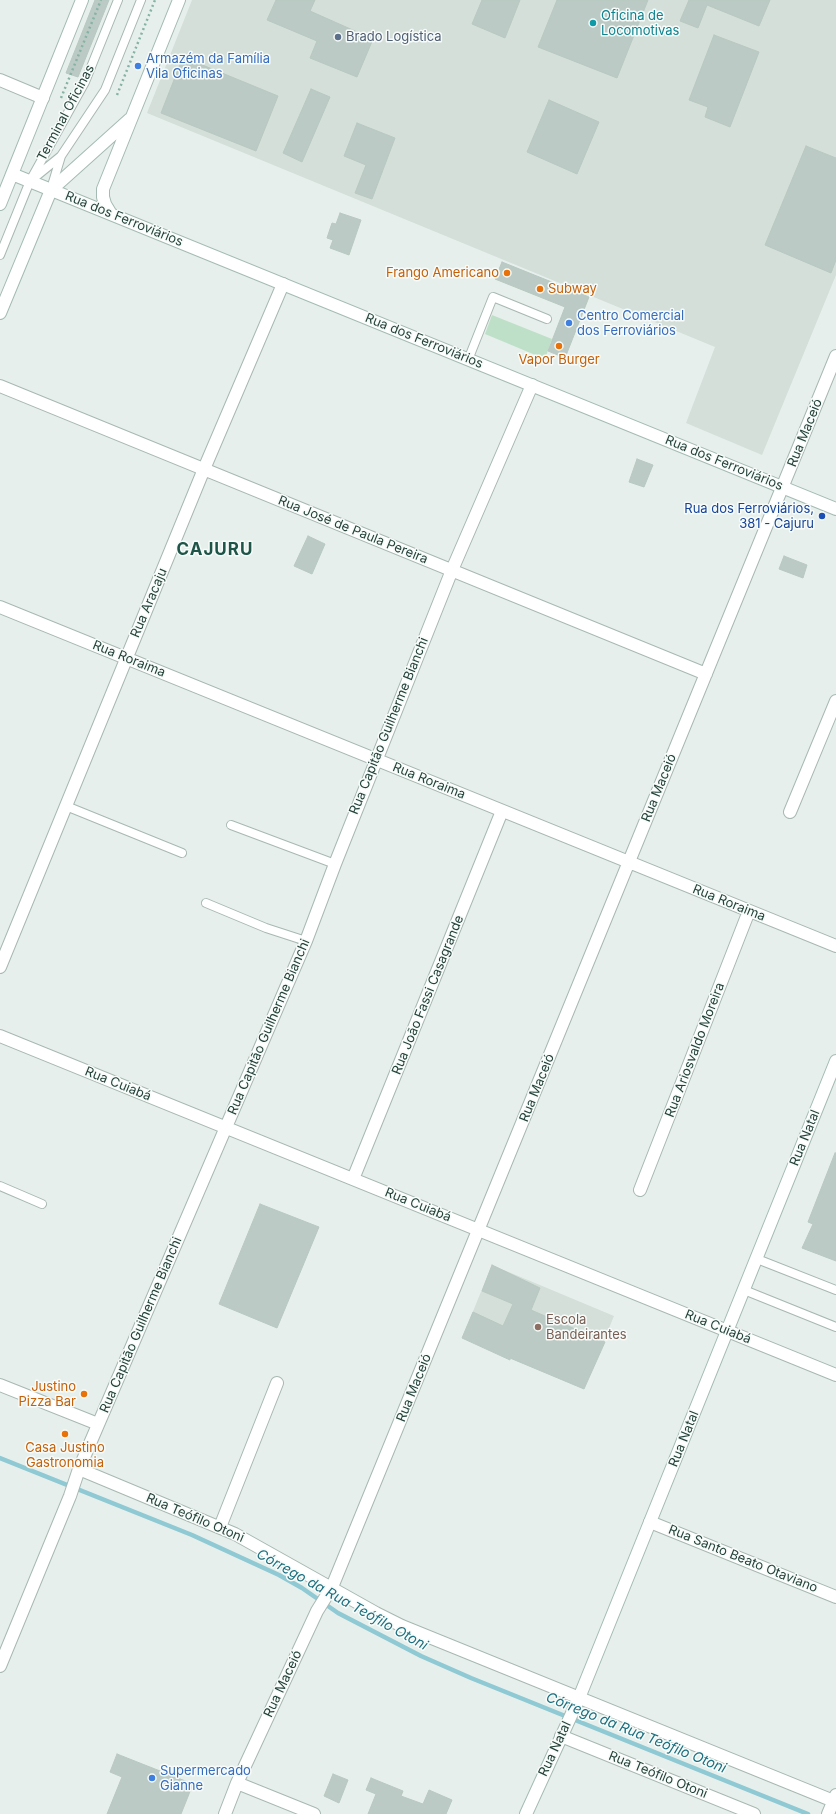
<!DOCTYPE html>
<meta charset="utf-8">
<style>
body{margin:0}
canvas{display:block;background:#e6efeb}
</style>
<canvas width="836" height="1814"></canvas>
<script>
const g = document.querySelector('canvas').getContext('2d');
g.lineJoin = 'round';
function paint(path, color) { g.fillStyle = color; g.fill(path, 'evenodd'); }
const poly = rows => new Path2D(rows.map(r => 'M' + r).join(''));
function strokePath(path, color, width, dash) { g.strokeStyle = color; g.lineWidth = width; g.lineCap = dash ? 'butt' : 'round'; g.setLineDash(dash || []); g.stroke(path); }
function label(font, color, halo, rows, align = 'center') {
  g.font = font + ' Inter,sans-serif'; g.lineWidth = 3; g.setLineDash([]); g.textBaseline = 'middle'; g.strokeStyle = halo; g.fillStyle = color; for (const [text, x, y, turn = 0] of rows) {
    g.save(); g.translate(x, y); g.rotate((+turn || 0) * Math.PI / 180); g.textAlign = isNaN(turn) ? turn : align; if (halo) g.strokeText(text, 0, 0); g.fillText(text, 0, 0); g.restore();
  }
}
paint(poly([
 [192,0,836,0,836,275,762,455,686,423,715,347,147,113],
 [492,1265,614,1316,584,1389,462,1338]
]), '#d4dfda');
paint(poly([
 [492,315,552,339,545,359,485,334]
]), '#bfe0c8');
strokePath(poly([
 [0,1458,192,1535,279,1575,302,1588,338,1613,421,1656,471,1678,808,1814]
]), '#8ec9d4', 4.5);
const building = poly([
 [95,0,109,0,78,77,66,73,95,0],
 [276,0,315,0,310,11,373,39,357,77,310,58,317,41,267,20,276,0],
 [482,0,520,0,505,38,472,24,482,0],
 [557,0,648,0,617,78,538,47,557,0],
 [689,0,770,0,759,26,707,5,698,28,680,21,689,0],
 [714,35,759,52,730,127,705,117,708,107,689,100,714,35],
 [183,57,278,96,256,151,161,113,183,57],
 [311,89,330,97,302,162,283,153,311,89],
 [549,100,599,122,577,174,527,152,549,100],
 [357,123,395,138,372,199,355,193,366,165,344,156,357,123],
 [806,146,836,158,836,260,831,273,765,245,806,146],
 [340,213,361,220,349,255,330,248,333,240,327,238,332,223,336,224,340,213],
 [502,262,589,297,565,358,548,351,565,307,495,279,502,262],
 [637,459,653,465,644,487,629,482,637,459],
 [308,536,325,544,312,574,294,566,308,536],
 [784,556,807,565,803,578,779,569,784,556],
 [835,1153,836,1153,836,1261,802,1248,813,1224,808,1222,835,1153],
 [260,1204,319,1227,277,1328,219,1304,260,1204],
 [492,1265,540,1288,531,1310,605,1342,584,1389,510,1358,510,1360,462,1338,473,1312,503,1326,513,1304,482,1291,492,1265],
 [117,1754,193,1784,181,1814,107,1814,122,1777,110,1772,117,1754],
 [333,1774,348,1780,339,1803,324,1796,333,1774],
 [371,1778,403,1791,401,1796,423,1804,429,1790,452,1800,446,1814,368,1814,376,1794,366,1790,371,1778]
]);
paint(building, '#bbcac4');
strokePath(building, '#b8c9c2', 1);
const lane = poly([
 [34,178,61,156],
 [51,189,61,156,105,90,141,0],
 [0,255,30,181,85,82,118,0],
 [468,360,493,297,547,319],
 [66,806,182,853],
 [231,825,335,864],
 [206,903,266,928,306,941],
 [0,1186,42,1204],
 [757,1259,836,1290],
 [744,1290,836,1327]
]);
const street = poly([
 [0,80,43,98],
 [0,386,706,674],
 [0,607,836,946],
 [790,812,836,701],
 [0,967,204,469,283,284],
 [0,1036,836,1375],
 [353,1179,502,811],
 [640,1190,749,911],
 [0,1385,98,1424],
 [79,1469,235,1534,376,1613,402,1626,836,1802],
 [650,1522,836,1597],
 [220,1527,277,1383],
 [0,1666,70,1496,79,1469,306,941,335,864,452,570,532,385],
 [561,1736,754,1814],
 [237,1783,314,1814],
 [225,1814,237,1783,317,1611,332,1587,836,356],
 [828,1814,836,1795]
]);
const secondary = poly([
 [12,174,836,509],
 [0,204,82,0],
 [111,214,105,204,103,197,103,189,179,0],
 [0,313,51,190,130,119],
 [526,1814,579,1698,836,1061]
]);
strokePath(lane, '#a8b8b2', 10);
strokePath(street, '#a8b8b2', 14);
strokePath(secondary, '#a4bbb3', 14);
strokePath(poly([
 [117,95,155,0],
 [61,98,101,0]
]), '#86b3a5', 2.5, [2, 3]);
strokePath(lane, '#fff', 8);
strokePath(street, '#fff', 12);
strokePath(secondary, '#fff', 12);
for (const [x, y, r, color] of [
 [593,23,4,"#0f9aa8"],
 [338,37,4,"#5c6f8a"],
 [138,66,4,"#3f7fe0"],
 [507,273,4,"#e8710a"],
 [540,289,4,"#e8710a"],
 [569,323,4,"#3f7fe0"],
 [559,346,4,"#e8710a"],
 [822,516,4,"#1a4fb4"],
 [538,1327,4,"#8d6e63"],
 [84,1394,4,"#e8710a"],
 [65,1434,4,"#e8710a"],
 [152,1778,4,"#3f7fe0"]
]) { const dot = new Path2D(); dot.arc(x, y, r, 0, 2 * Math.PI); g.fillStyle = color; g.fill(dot); strokePath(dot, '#f7fbf9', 1.5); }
label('13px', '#0d838f', '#f7fbf9', [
 ["Oficina de",601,16],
 ["Locomotivas",601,31]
], 'left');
label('13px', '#4e5e75', '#f7fbf9', [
 ["Brado Logística",346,37]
], 'left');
label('13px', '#366cbe', '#f7fbf9', [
 ["Armazém da Família",146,59],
 ["Vila Oficinas",146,74],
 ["Centro Comercial",577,316],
 ["dos Ferroviários",577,331],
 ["Supermercado",160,1771],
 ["Gianne",160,1786]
], 'left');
label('13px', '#24423a', '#f7fbf9', [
 ["Terminal Oficinas",66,113,-62],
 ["Rua dos Ferroviários",124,219,22],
 ["Rua dos Ferroviários",424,341,22],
 ["Rua Maceió",805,433,-68],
 ["Rua dos Ferroviários",724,463,22],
 ["Rua José de Paula Pereira",353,530,22],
 ["Rua Aracaju",149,603,-67],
 ["Rua Roraima",129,659,22],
 ["Rua Capitão Guilherme Bianchi",389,726,-68],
 ["Rua Roraima",429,781,22],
 ["Rua Maceió",659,788,-68],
 ["Rua Roraima",729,903,22],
 ["Rua João Fassi Casagrande",428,995,-68],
 ["Rua Capitão Guilherme Bianchi",269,1027,-67],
 ["Rua Ariosvaldo Moreira",695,1050,-69],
 ["Rua Cuiabá",118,1084,22],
 ["Rua Maceió",537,1088,-68],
 ["Rua Natal",805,1138,-68],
 ["Rua Cuiabá",418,1205,22],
 ["Rua Capitão Guilherme Bianchi",141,1325,-67],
 ["Rua Cuiabá",718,1327,22],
 ["Rua Maceió",414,1388,-68],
 ["Rua Natal",684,1439,-68],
 ["Rua Teófilo Otoni",195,1518,23],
 ["Rua Santo Beato Otaviano",743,1559,22],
 ["Rua Maceió",283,1684,-65],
 ["Rua Natal",555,1749,-65],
 ["Rua Teófilo Otoni",658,1775,22]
]);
label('13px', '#c56008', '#f7fbf9', [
 ["Frango Americano",499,273],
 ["Subway",548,289,"left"],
 ["Vapor Burger",559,360,"center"],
 ["Justino",76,1387],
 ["Pizza Bar",76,1402],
 ["Casa Justino",65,1448,"center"],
 ["Gastronomia",65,1463,"center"]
], 'right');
label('13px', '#164399', '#f7fbf9', [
 ["Rua dos Ferroviários,",814,509],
 ["381 - Cajuru",814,524]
], 'right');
label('13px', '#785e54', '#f7fbf9', [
 ["Escola",546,1320],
 ["Bandeirantes",546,1335]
], 'left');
label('italic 14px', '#1c6f80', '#f7fbf9', [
 ["Córrego da Rua Teófilo Otoni",342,1600,29],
 ["Córrego da Rua Teófilo Otoni",636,1733,22]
]);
g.letterSpacing = '1px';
label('bold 17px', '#1f5548', '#f7fbf9', [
 ["CAJURU",215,550]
]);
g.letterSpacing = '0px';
</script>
